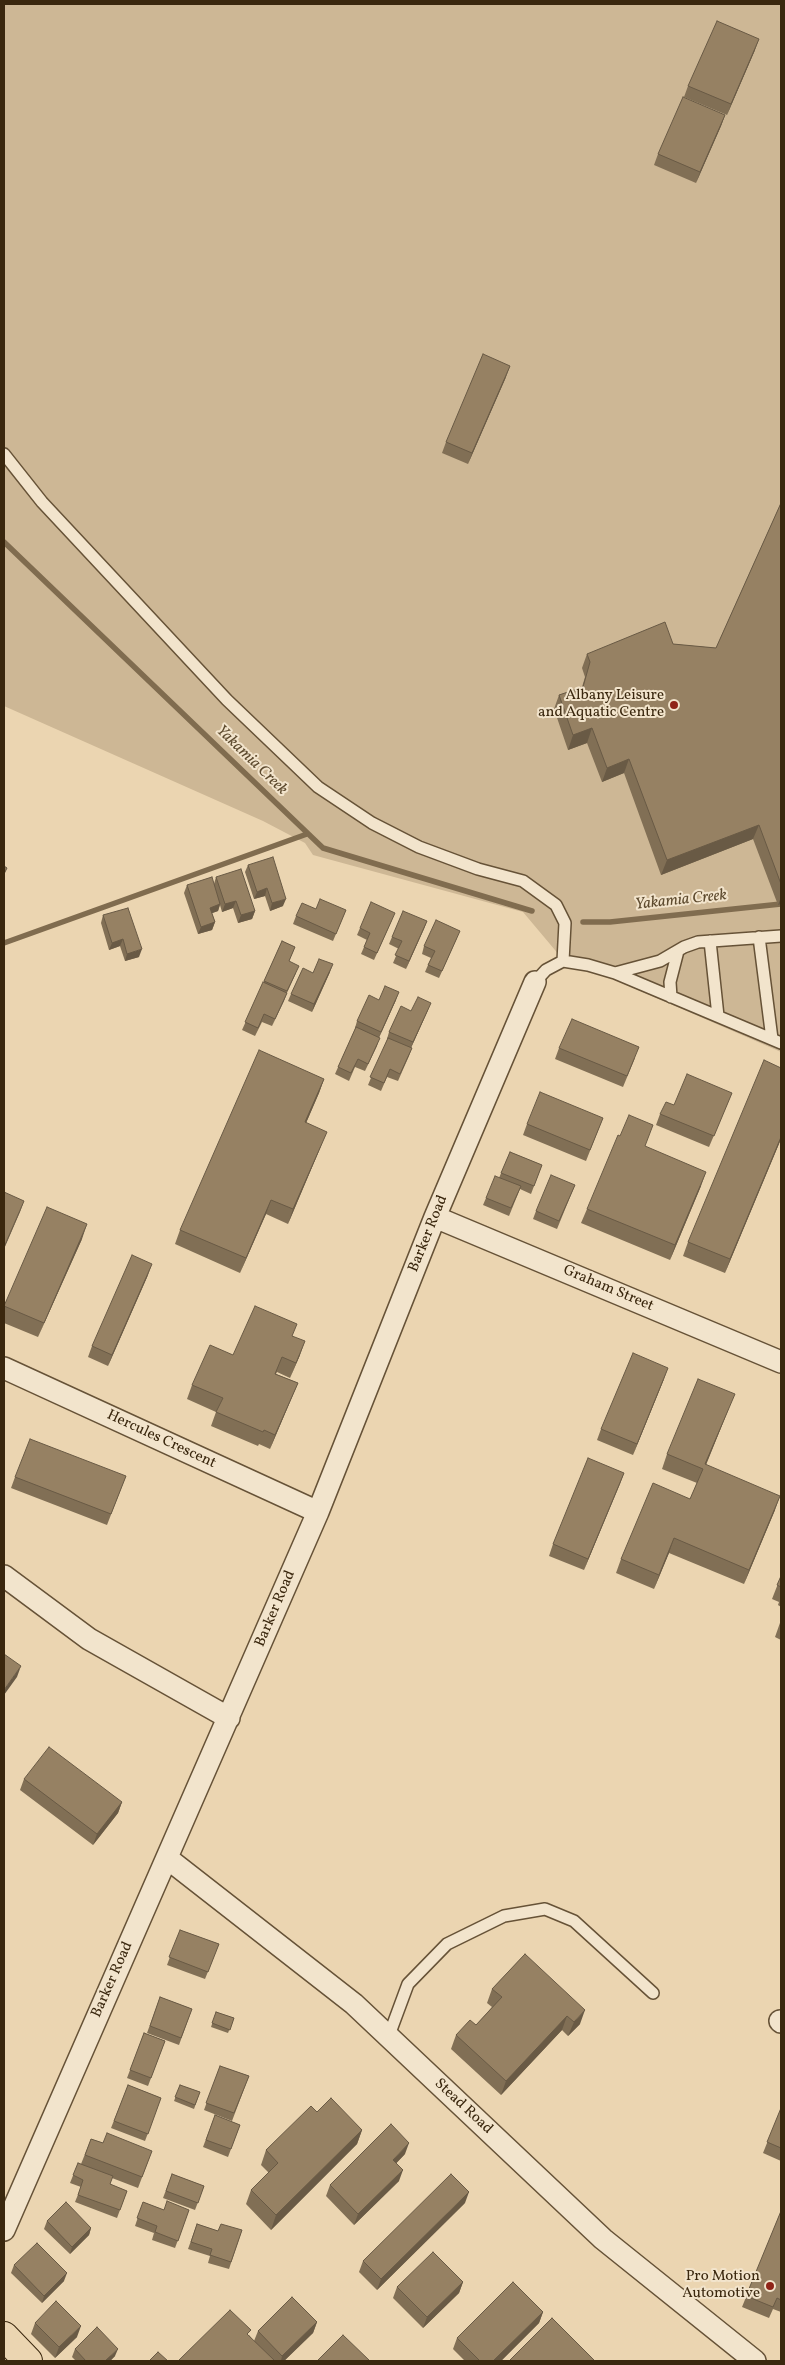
<!DOCTYPE html>
<style>
body{margin:0}
#map{position:relative;width:785px;height:2365px;overflow:hidden;background:#ebd5b1;font-family:Vollkorn,serif}
canvas{display:block}
.frame{position:absolute;inset:0;border:5px solid #3a270e;pointer-events:none}
</style>
<div id="map">
<canvas width="785" height="2365"></canvas>
<div class="frame"></div>
</div>
<script>
const g = document.querySelector('canvas').getContext('2d');
g.lineJoin = 'round';
function paint(path, color) { g.fillStyle = color; g.fill(path, 'evenodd'); }
const poly = rows => new Path2D(rows.map(r => 'M' + r).join(''));
function strokePath(path, color, width, dash) { g.strokeStyle = color; g.lineWidth = width; g.lineCap = dash ? 'butt' : 'round'; g.setLineDash(dash || []); g.stroke(path); }
function label(font, color, halo, rows, align = 'center') {
  g.font = font + ' Vollkorn,serif'; g.lineWidth = 4; g.setLineDash([]); g.textBaseline = 'middle'; g.strokeStyle = halo; g.fillStyle = color; for (const [text, x, y, turn = 0] of rows) {
    g.save(); g.translate(x, y); g.rotate((+turn || 0) * Math.PI / 180); g.textAlign = isNaN(turn) ? turn : align; if (halo) g.strokeText(text, 0, 0); g.fillText(text, 0, 0); g.restore();
  }
}
paint(poly([
 [4,4,781,4,781,1052,560,956,523,912,313,855,305,843,263,821,4,706]
]), '#cdb795');
strokePath(poly([
 [4,542,323,848,532,911],
 [583,922,610,922,781,904],
 [4,943,307,834]
]), '#806c4f', 5.5);
const service = poly([
 [4,454,42,502,227,700,318,787,372,823,419,847,478,869,523,881,556,905,565,923,563,961],
 [759,937,772,1039],
 [710,941,718,1016],
 [615,973,660,961,684,947,698,942,781,936],
 [535,982,546,970,563,961,588,965,615,973,781,1043],
 [671,997,670,982,678,951],
 [388,2038,408,1984,447,1944,504,1916,545,1909,574,1921,653,1993]
]);
const minor = poly([
 [435,1217,781,1362],
 [4,1368,318,1512],
 [4,1576,89,1639,229,1718],
 [167,1858,354,2004,603,2239,755,2361],
 [780,2021,781,2022],
 [4,2230,318,1512,435,1217,535,982]
]);
const trunk = poly([
 [4,2336,28,2361]
]);
strokePath(service, '#665237', 14);
strokePath(minor, '#665237', 24);
strokePath(trunk, '#3a270e', 30);
strokePath(service, '#f2e4cc', 11);
strokePath(minor, '#f2e4cc', 21);
strokePath(trunk, '#ebd5b1', 28);
paint(poly([
 [755,50,727,115,684,97,688,86],
 [725,115,721,126,696,183,654,165,658,154],
 [506,377,468,464,442,453,446,442],
 [781,503,781,904,778,905,753,839,661,875,624,773,602,782,587,743,568,750,554,709,559,695,582,687,585,677,582,668,587,654,673,644,716,648],
 [248,865,283,906,270,911,265,896,254,899,245,872],
 [216,877,255,911,252,919,238,923,233,908,222,912,220,905,218,911,212,913,215,922,212,930,198,934,184,893,187,885,214,884],
 [316,909,346,910,333,941,293,924,296,916],
 [103,915,139,957,125,961,120,946,109,950,101,923],
 [392,920,374,960,361,954,367,940,357,935,360,928],
 [427,921,406,969,393,963,399,949,389,944,392,937],
 [457,938,439,978,425,972,431,958,422,954,424,946],
 [282,941,295,947,289,961,296,973,272,1026,262,1022,255,1036,242,1030],
 [330,972,312,1012,288,1001,291,994,313,973],
 [379,1000,396,1000,379,1038,377,1046,365,1071,355,1067,349,1081,335,1074,355,1029,355,1028,357,1021],
 [428,1010,411,1048,412,1048,409,1056,398,1081,387,1077,381,1091,368,1085,387,1040,387,1039,389,1032,411,1011],
 [559,1048,635,1058,623,1087,555,1059],
 [781,1068,781,1139,725,1273,683,1256,688,1242],
 [324,1079,319,1093,306,1123,321,1146,288,1224,266,1214,240,1273,175,1244,180,1230],
 [732,1093,709,1147,656,1125,660,1114,674,1105],
 [603,1118,586,1161,523,1135,527,1124],
 [645,1147,701,1186,670,1260,581,1223,587,1209],
 [510,1152,542,1165,531,1194,520,1189,509,1216,483,1205,486,1198,499,1178],
 [575,1185,557,1229,533,1219,536,1211],
 [82,1239,38,1337,4,1323,4,1306],
 [148,1275,108,1366,88,1357,92,1346],
 [293,1336,300,1355,290,1378,277,1372,276,1374,298,1383,292,1397,270,1449,259,1444,258,1446,211,1426,216,1412,187,1399,192,1385,233,1355],
 [664,1379,633,1455,597,1440,601,1429],
 [729,1408,706,1465,775,1510,744,1584,669,1553,654,1589,616,1573,621,1559,690,1499,697,1483,662,1469,667,1454],
 [624,1473,584,1570,549,1556,553,1544],
 [126,1476,107,1525,11,1488,15,1477],
 [781,1576,781,1607,778,1605,779,1602,772,1599],
 [781,1620,781,1640,775,1637],
 [24,1779,122,1802,118,1813,93,1845,20,1790],
 [180,1930,219,1944,205,1979,167,1965],
 [525,1954,580,2024,568,2036,562,2030,501,2095,451,2049,456,2035,476,2025,492,2007,487,2003,492,1989],
 [160,1997,192,2009,179,2045,147,2033],
 [216,2012,234,2018,228,2033,211,2027],
 [144,2033,165,2041,148,2086,127,2078],
 [220,2066,249,2076,232,2121,204,2110],
 [128,2085,161,2098,145,2141,111,2128],
 [180,2085,200,2092,194,2109,174,2101],
 [781,2108,781,2161,763,2153],
 [317,2112,362,2130,357,2144,271,2230,246,2204,251,2190,269,2173,261,2165,266,2150],
 [215,2115,240,2125,228,2157,203,2147],
 [91,2139,103,2143,152,2151,138,2188,112,2178,110,2184,127,2191,117,2218,75,2202,81,2187,70,2183,78,2163,81,2164],
 [405,2154,396,2163,399,2181,354,2225,326,2196,330,2185],
 [172,2174,204,2186,195,2210,163,2198],
 [143,2202,164,2210,189,2210,175,2248,152,2240,154,2233,135,2226],
 [465,2203,377,2290,359,2272,363,2261],
 [781,2211,781,2312,773,2309,769,2318,742,2307],
 [47,2221,91,2228,89,2235,70,2254,44,2229],
 [197,2224,218,2231,242,2230,229,2269,208,2263,210,2256,188,2249],
 [14,2265,64,2281,42,2303,11,2273],
 [463,2282,459,2293,423,2328,393,2298,397,2287],
 [543,2312,539,2323,501,2361,465,2361,453,2349,457,2338],
 [317,2322,313,2333,284,2361,178,2361,249,2335,254,2341,258,2331],
 [35,2323,77,2337,55,2358,31,2334],
 [75,2349,115,2356,110,2361,76,2361,72,2357]
]), '#816f55');
paint(poly([
 [759,39,755,50,727,115,731,104],
 [725,115,721,126,696,183,700,172],
 [510,366,506,377,468,464,472,453],
 [592,728,587,743,568,750,573,735],
 [629,759,624,773,602,782,607,768],
 [759,825,753,839,661,875,667,860],
 [267,888,265,896,254,899,257,892],
 [781,897,781,904,778,905],
 [286,899,283,906,270,911,272,903],
 [236,901,233,908,222,912,225,904],
 [220,904,218,911,207,915,210,908],
 [255,911,252,919,238,923,241,915],
 [427,921,424,929,406,969,409,961],
 [215,922,212,930,198,934,201,927],
 [123,939,120,946,109,950,112,943],
 [142,949,139,957,125,961,127,954],
 [333,964,330,972,312,1012,314,1004],
 [399,992,396,1000,378,1039,381,1032],
 [287,993,284,1001,272,1026,275,1019],
 [431,1003,428,1010,410,1050,413,1042],
 [324,1079,319,1093,300,1137,305,1122],
 [327,1132,321,1146,288,1224,293,1209],
 [781,1137,781,1139,725,1273,730,1259],
 [706,1172,701,1186,670,1260,675,1245],
 [271,1200,266,1214,240,1273,246,1258],
 [24,1201,20,1212,4,1249,4,1247],
 [87,1224,82,1239,38,1337,44,1323],
 [152,1264,148,1275,108,1366,112,1355],
 [305,1341,300,1355,290,1378,296,1363],
 [668,1368,664,1379,633,1455,637,1444],
 [298,1383,292,1397,270,1449,275,1435],
 [735,1394,729,1408,700,1479,705,1464],
 [624,1473,620,1484,584,1570,588,1559],
 [780,1496,775,1510,744,1584,749,1570],
 [674,1538,669,1553,654,1589,659,1575],
 [21,1666,17,1677,4,1695,4,1690],
 [122,1802,118,1813,93,1845,97,1834],
 [585,2010,580,2024,568,2036,574,2022],
 [567,2016,562,2030,501,2095,506,2081],
 [362,2130,357,2144,271,2230,276,2215],
 [409,2143,405,2154,389,2171,393,2160],
 [403,2170,399,2181,354,2225,358,2214],
 [469,2192,465,2203,377,2290,381,2279],
 [91,2228,89,2235,70,2254,72,2247],
 [67,2273,64,2281,42,2303,44,2296],
 [463,2282,459,2293,423,2328,427,2317],
 [543,2312,539,2323,501,2361,493,2361],
 [317,2322,313,2333,284,2361,281,2361,282,2356],
 [81,2326,77,2337,55,2358,59,2347],
 [118,2349,115,2356,110,2361,105,2361]
]), '#695a45');
const building = poly([
 [717,21,759,39,731,104,688,86,717,21],
 [683,97,725,115,700,172,658,154,683,97],
 [483,354,510,366,472,453,446,442,483,354],
 [781,503,781,884,759,825,667,860,629,759,607,768,592,728,573,735,559,695,583,687,590,662,587,654,665,622,673,644,716,648,781,503],
 [273,857,286,899,272,903,267,888,257,892,248,865,273,857],
 [4,866,7,868,4,874,4,866],
 [241,869,255,911,241,915,236,901,225,904,216,877,241,869],
 [212,877,220,904,210,908,215,922,201,927,187,885,212,877],
 [320,899,346,910,336,934,296,916,302,903,316,909,320,899],
 [371,902,395,913,377,953,364,947,370,933,360,928,371,902],
 [128,908,142,949,127,954,123,939,112,943,103,915,128,908],
 [403,911,427,921,409,961,395,955,402,941,392,937,403,911],
 [436,920,460,931,442,971,428,965,435,951,424,946,436,920],
 [282,941,295,947,289,961,299,966,287,991,264,981,282,941],
 [319,959,333,964,314,1004,291,994,303,968,313,973,319,959],
 [263,982,287,993,275,1019,264,1014,258,1028,245,1022,263,982],
 [385,986,399,992,381,1032,357,1021,369,995,379,1000,385,986],
 [418,997,431,1003,413,1042,389,1032,401,1006,411,1011,418,997],
 [572,1019,639,1047,627,1076,559,1048,572,1019],
 [356,1027,380,1038,368,1064,358,1059,351,1073,338,1067,356,1027],
 [388,1038,412,1048,400,1074,390,1069,384,1083,370,1077,388,1038],
 [259,1050,324,1079,305,1122,327,1132,293,1209,271,1200,246,1258,180,1230,259,1050],
 [764,1060,781,1068,781,1137,730,1259,688,1242,764,1060],
 [687,1074,732,1093,714,1136,660,1114,666,1102,674,1105,687,1074],
 [540,1092,603,1118,590,1150,527,1124,540,1092],
 [629,1115,653,1125,645,1146,706,1172,675,1245,587,1209,618,1135,620,1136,629,1115],
 [510,1152,542,1165,534,1186,501,1173,510,1152],
 [551,1175,575,1185,559,1221,536,1211,551,1175],
 [495,1176,521,1186,511,1208,486,1198,495,1176],
 [4,1192,24,1201,4,1247,4,1192],
 [47,1207,87,1224,44,1323,4,1306,47,1207],
 [132,1255,152,1264,112,1355,92,1346,132,1255],
 [255,1306,297,1324,292,1336,305,1341,296,1363,282,1357,275,1374,298,1383,275,1435,264,1430,263,1432,216,1412,223,1398,192,1385,210,1345,233,1355,255,1306],
 [633,1353,668,1368,637,1444,601,1429,633,1353],
 [698,1379,735,1394,705,1464,780,1496,749,1570,674,1538,659,1575,621,1559,653,1483,690,1499,703,1469,667,1454,698,1379],
 [30,1439,126,1476,111,1514,15,1477,30,1439],
 [588,1458,624,1473,588,1559,553,1544,588,1458],
 [781,1576,781,1587,777,1585,781,1576],
 [4,1654,21,1666,4,1690,4,1654],
 [49,1747,122,1802,97,1834,24,1779,49,1747],
 [180,1930,219,1944,208,1972,169,1957,180,1930],
 [525,1954,585,2010,574,2022,567,2016,506,2081,456,2035,470,2020,476,2025,502,1997,492,1989,525,1954],
 [160,1997,192,2009,181,2038,150,2026,160,1997],
 [216,2012,234,2018,230,2030,212,2023,216,2012],
 [144,2033,165,2041,151,2078,130,2070,144,2033],
 [220,2066,249,2076,234,2113,206,2103,220,2066],
 [128,2085,161,2098,148,2134,114,2121,128,2085],
 [180,2085,200,2092,195,2105,175,2097,180,2085],
 [331,2098,362,2130,276,2215,251,2190,278,2163,266,2150,311,2106,317,2112,331,2098],
 [781,2108,781,2148,767,2142,781,2108],
 [215,2115,240,2125,231,2149,206,2140,215,2115],
 [391,2124,409,2143,393,2160,403,2170,358,2214,330,2185,391,2124],
 [107,2133,152,2151,142,2177,85,2155,91,2139,103,2143,107,2133],
 [78,2163,113,2176,110,2184,127,2191,120,2210,78,2195,83,2180,73,2175,78,2163],
 [172,2174,204,2186,198,2203,166,2191,172,2174],
 [451,2174,469,2192,381,2279,363,2261,451,2174],
 [167,2201,189,2210,178,2241,155,2232,157,2226,137,2218,143,2202,164,2210,167,2201],
 [66,2202,91,2228,72,2247,47,2221,66,2202],
 [781,2211,781,2300,777,2298,773,2307,746,2296,781,2211],
 [197,2224,218,2231,221,2224,242,2230,231,2262,210,2255,212,2249,191,2242,197,2224],
 [37,2243,67,2273,44,2296,14,2265,37,2243],
 [433,2252,463,2282,427,2317,397,2287,433,2252],
 [513,2282,543,2312,493,2361,480,2361,457,2338,513,2282],
 [292,2297,317,2322,282,2356,258,2331,292,2297],
 [56,2301,81,2326,59,2347,35,2323,56,2301],
 [230,2310,251,2330,247,2334,275,2361,178,2361,230,2310],
 [552,2318,595,2361,509,2361,552,2318],
 [97,2327,118,2349,105,2361,86,2361,75,2349,97,2327],
 [343,2335,370,2361,317,2361,343,2335],
 [158,2352,168,2361,149,2361,158,2352]
]);
paint(building, '#968163');
strokePath(building, '#695a45', 1);
for (const [x, y, r, color] of [
 [674,705,5,"#8f2418"],
 [770,2286,5,"#8f2418"]
]) { const dot = new Path2D(); dot.arc(x, y, r, 0, 2 * Math.PI); g.fillStyle = color; g.fill(dot); strokePath(dot, '#f2e4cc', 2); }
label('15px', '#3a270e', '#f2e4cc', [
 ["Albany Leisure",664,696],
 ["and Aquatic Centre",664,713],
 ["Pro Motion",760,2277],
 ["Automotive",760,2294]
], 'right');
label('15px', '#3a270e', '#f2e4cc', [
 ["Barker Road",429,1234,-68],
 ["Graham Street",608,1289,23],
 ["Hercules Crescent",161,1440,25],
 ["Barker Road",276,1609,-67],
 ["Barker Road",113,1980,-66],
 ["Stead Road",463,2107,43]
]);
label('italic 16px', '#5d4a2e', '#f2e4cc', [
 ["Yakamia Creek",251,761,44],
 ["Yakamia Creek",681,901,-6]
]);
</script>
